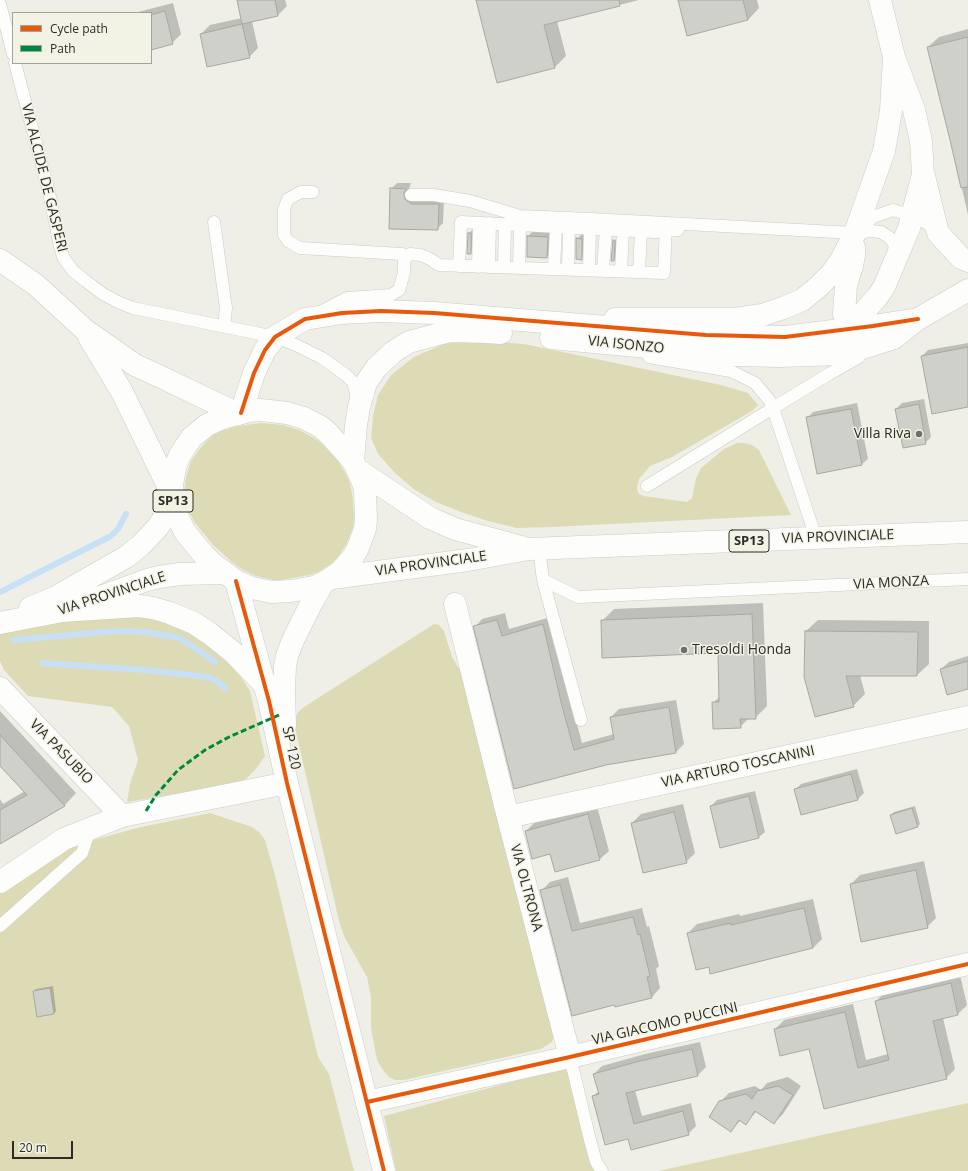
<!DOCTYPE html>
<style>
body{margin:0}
#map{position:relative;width:968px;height:1171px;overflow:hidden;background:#efefe8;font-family:"Open Sans",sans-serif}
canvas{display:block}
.legend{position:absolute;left:12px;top:12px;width:140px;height:52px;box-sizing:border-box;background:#f2f2e5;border:1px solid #a3a399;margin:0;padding:5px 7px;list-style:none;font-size:12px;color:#2c2c27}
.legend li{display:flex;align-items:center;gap:8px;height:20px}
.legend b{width:20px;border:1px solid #a3a399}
.scale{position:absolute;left:12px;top:1141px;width:61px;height:18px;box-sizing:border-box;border:2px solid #2c2c27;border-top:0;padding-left:5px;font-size:12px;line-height:14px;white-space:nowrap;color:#2c2c27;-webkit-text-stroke:3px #f2f2e5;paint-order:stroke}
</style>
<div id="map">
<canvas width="968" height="1171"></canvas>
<ul class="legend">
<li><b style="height:5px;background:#e8590c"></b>Cycle path</li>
<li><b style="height:5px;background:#00873e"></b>Path</li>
</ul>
<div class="scale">20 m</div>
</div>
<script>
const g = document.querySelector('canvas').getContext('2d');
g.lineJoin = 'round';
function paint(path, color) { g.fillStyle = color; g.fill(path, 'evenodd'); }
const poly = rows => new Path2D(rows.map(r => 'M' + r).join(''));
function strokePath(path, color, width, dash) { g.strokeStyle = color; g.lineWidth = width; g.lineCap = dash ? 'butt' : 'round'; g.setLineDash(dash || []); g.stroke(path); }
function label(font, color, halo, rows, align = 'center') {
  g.font = font + ' "Open Sans",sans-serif'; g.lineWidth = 3; g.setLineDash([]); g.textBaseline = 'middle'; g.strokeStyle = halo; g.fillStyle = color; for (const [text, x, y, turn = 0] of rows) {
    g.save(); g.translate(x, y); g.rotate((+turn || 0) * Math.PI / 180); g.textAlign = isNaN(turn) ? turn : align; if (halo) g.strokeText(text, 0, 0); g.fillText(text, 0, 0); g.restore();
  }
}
paint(poly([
 [471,340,524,344,721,385,748,393,758,405,752,411,672,457,650,466,639,479,637,487,638,493,644,496,687,502,692,498,696,478,701,468,724,449,737,443,745,443,752,445,759,450,791,515,552,527,517,528,488,521,461,512,436,502,415,490,396,474,378,454,371,438,373,416,378,395,391,375,414,357,444,344],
 [261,423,284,425,299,430,314,438,321,443,338,461,347,476,350,483,353,500,354,518,353,527,347,543,338,557,332,563,318,572,310,575,281,580,273,580,256,576,243,570,233,563,213,545,195,523,188,510,184,493,186,477,191,461,201,447,213,435,221,431,237,426],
 [141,615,181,628,205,642,224,658,241,677,250,691,265,756,255,770,246,779,234,784,127,802,130,784,138,760,129,726,112,707,28,696,4,670,0,661,0,633,88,618],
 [434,624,439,625,444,631,452,657,458,667,467,675,554,1035,552,1042,541,1049,404,1080,395,1080,389,1077,382,1069,377,1060,371,1028,371,997,367,977,344,936,339,921,294,723,295,718,299,711,304,707],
 [210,813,252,827,259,832,265,840,275,875,318,1057,329,1074,354,1171,0,1171,0,889,71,846,141,827],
 [567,1067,598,1171,396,1171,384,1116],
 [968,1103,968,1171,658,1171]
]), '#dddbb6');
paint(poly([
 [238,0,285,0,287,6,278,15,252,21,258,48,249,57,201,34,210,25,242,18],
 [477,0,639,0,557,21,566,56,554,68],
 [679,0,757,0,759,8,748,20],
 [173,3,181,34,172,43,151,49,151,13,134,13],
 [968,29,968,215,951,140,928,47,939,37],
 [397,183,411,183,409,189,410,193,444,199,443,223,437,229,391,189],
 [478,224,479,244,470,253,469,233],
 [537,227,556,228,556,248,547,257,528,236],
 [586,230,590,250,581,259,577,239],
 [623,232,622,251,614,260,614,241],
 [968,343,968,406,922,356,928,350],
 [924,399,931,437,925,443,896,409,902,403],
 [857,403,868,459,862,464,818,473,807,418,813,412],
 [763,603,767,706,755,718,749,718,740,727,713,703,720,696,719,652,602,621,614,609],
 [505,613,509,629,551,617,569,694,582,743,614,734,611,717,619,709,676,700,684,744,676,752,606,764,515,788,475,627,482,619],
 [818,620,929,621,929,664,917,675,860,675,865,694,853,706,806,631],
 [968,656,968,688,941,669,949,662],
 [0,711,76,793,65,805,0,843,0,799,3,804,25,791,0,765],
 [857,769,864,793,858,799,795,790,801,784],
 [755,791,765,832,759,837,721,847,711,806,717,800],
 [683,804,695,853,686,862,632,823,641,814],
 [597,806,609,851,600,859,556,871,551,853,526,831,535,822],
 [915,806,920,824,918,826,891,815,894,812],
 [924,861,936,918,927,927,851,884,860,875],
 [568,877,580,923,642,908,647,927,649,926,659,966,656,969,660,988,652,997,616,1006,541,891,550,882],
 [813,899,822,939,813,948,709,966,688,933,697,924,739,914,740,916],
 [960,975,967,1005,958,1014,943,1018,955,1069,946,1078,825,1107,810,1048,775,1029,784,1020,853,1004,866,1060,888,1054,876,1001,885,992],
 [53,986,56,1011,54,1014,34,991,36,989],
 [700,1042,706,1067,698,1075,635,1090,642,1116,691,1103,696,1126,688,1134,629,1137,593,1096,599,1091,594,1074,602,1066,645,1054],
 [788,1077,801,1086,783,1114,774,1123,757,1111,746,1123,741,1120,731,1130,720,1102,729,1093,755,1086,761,1090,767,1083]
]), '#0003');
strokePath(poly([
 [0,592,111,536,118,529,126,514],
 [14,640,105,632,126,631,146,632,170,636,180,638,215,662],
 [42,663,145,670,208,677,217,681,225,688]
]), '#c7e0f6', 6);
const building = poly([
 [237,0,275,0,278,16,242,24,237,0],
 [476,0,619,0,620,6,544,25,555,68,497,83,476,0],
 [678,0,743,0,748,20,687,36,678,0],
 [165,11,173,44,151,50,151,15,165,11],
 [242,24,250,58,207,67,200,34,242,24],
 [968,37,968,187,961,188,950,140,927,47,968,37],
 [390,188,407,189,404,192,404,195,405,199,408,202,411,202,411,204,439,204,438,230,389,229,390,188],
 [468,233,471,233,471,254,467,254,468,233],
 [527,236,548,237,547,258,527,257,527,236],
 [576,238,582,239,582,260,576,259,576,238],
 [613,240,615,241,614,261,611,261,613,240],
 [968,347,968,407,932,414,921,356,968,347],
 [919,404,926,444,903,448,895,409,919,404],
 [851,409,862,465,817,474,806,417,851,409],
 [752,614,756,719,740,719,741,728,713,729,712,702,719,702,718,653,602,658,601,620,752,614],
 [497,620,502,636,543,624,561,702,574,750,614,739,610,717,669,707,676,753,606,765,514,789,473,626,497,620],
 [805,631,918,632,917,676,846,676,854,707,815,717,804,677,805,631],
 [968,661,968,689,947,695,940,669,968,661],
 [0,735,65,806,0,844,0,810,27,795,0,766,0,735],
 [851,774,858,800,801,815,794,789,851,774],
 [749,796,759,838,720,848,710,806,749,796],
 [912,808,918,827,896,834,890,815,912,808],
 [674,812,687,863,643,873,631,823,674,812],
 [588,814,600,860,555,872,550,854,532,859,525,831,588,814],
 [916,870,928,928,861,942,850,884,916,870],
 [560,885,572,931,633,917,638,935,640,934,650,976,647,977,652,998,615,1007,614,1005,572,1016,540,890,560,885],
 [804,908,813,948,710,974,709,967,696,970,687,933,731,923,731,925,804,908],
 [951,983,958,1015,933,1021,947,1079,824,1109,809,1049,780,1056,774,1029,845,1012,858,1068,889,1060,875,1001,951,983],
 [50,988,54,1014,37,1017,33,991,50,988],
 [692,1049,698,1076,626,1093,634,1124,683,1111,689,1135,631,1150,628,1139,605,1145,592,1096,599,1094,593,1074,636,1062,692,1049],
 [778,1086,793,1095,774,1124,755,1111,746,1125,739,1120,731,1132,709,1117,719,1101,746,1094,752,1099,757,1091,778,1086]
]);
paint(building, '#d0d0ca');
strokePath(building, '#a8a8a3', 1);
const service = poly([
 [0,4,13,54],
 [15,63,49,192,59,242,63,257,73,271,87,282,103,294,118,302,133,308,275,337,296,345,322,358,346,375,353,382,358,402],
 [313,192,301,192,288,199,284,209,284,235,288,241,300,248,402,254,404,260,404,273,399,290,391,295,347,298,324,310],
 [411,195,434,195,470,201,520,216,591,219,855,233,871,231,881,232,890,238,894,244,897,256],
 [214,222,226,308,224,326],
 [861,228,873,217,893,210,912,216,928,224,937,232],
 [404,260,410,254,421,255,430,259,439,265,664,273,666,224],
 [459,266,461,222,656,232,678,230],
 [478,267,479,223],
 [489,267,490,223],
 [504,267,505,224],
 [519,268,520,225],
 [554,269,556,227],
 [568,269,569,227],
 [589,270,590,228],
 [603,270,606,229],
 [621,271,623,230],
 [639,272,641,231],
 [649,357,731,371,755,383,770,401,773,408,829,374,859,357],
 [647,486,773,408,816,538],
 [539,548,543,580,581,720],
 [543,580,578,597,968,579],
 [0,926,82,853,90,829],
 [570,1057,589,1136,596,1162,602,1171]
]);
const minor = poly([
 [924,176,938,233,961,258,968,261],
 [854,247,854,255,852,266,846,285,844,314,849,329,856,337],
 [615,319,735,319,762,315,783,308,802,300,818,287,832,273,841,260,855,233,884,151,891,111,894,57],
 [800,348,835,343,840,339,878,296,884,287,909,228,923,174,921,141,914,110,894,57,880,0],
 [455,604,508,817,570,1057],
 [30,608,54,598,126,557,140,546,158,527,173,504],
 [0,623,62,611,147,580,159,577,180,574,225,573],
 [0,688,122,816],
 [508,817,968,717],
 [0,882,64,839,122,816,287,783],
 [367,1102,570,1057,968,964]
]);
const tertiary = poly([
 [551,338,734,355,780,356,843,354,894,338,918,319,968,290],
 [241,413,254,373,265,350,275,337,305,319,342,313,381,311,434,313,706,335,785,337,873,326,918,319],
 [353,461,356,425,359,407,366,383,376,368,393,352,409,342,450,331,486,332,501,333],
 [236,581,269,701,287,783,384,1171],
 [62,611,139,606,153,608,170,613,194,623,209,633,234,653,263,683],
 [285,726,284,690,285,666,287,656,291,645,296,634,311,604,323,583]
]);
const primary = poly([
 [0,260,36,285,85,330,135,365,159,376,238,414],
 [89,337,122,392,172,494],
 [260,410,270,411,287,413,304,418,321,427,329,434,347,454,353,461,362,480,365,489,366,520,365,529,358,548,353,557,340,572,323,583,314,587,291,591,272,592,252,588,236,581,212,563,203,554,185,532,176,514,172,494,172,484,176,464,180,455,191,438,207,425,225,417,249,411,260,410],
 [358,470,430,518,455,529,522,547],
 [332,578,468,560,529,549,968,532]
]);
strokePath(service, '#cbcbc5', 13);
strokePath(minor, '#cbcbc5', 23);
strokePath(tertiary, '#cbcbc5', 23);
strokePath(primary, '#cbcbc5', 23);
strokePath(service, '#fdfdfc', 12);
strokePath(minor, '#fdfdfc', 22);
strokePath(tertiary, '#fdfdfc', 22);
strokePath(primary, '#fdfdfc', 22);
strokePath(poly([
 [146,811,156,795,178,770,205,750,229,737,279,715]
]), '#00873e', 3, [6, 3]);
strokePath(poly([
 [241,413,254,373,265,350,275,337,305,319,342,313,381,311,434,313,706,335,785,337,873,326,918,319],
 [236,581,269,701,287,783,384,1171],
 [367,1102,570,1057,968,964]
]), '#e8590c', 4);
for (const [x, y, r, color] of [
 [919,434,4,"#70706b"],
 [684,650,4,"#70706b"]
]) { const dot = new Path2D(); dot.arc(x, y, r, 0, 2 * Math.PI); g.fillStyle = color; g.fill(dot); strokePath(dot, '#f2f2e5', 1.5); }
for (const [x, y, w] of [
 [173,501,40],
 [749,541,40]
]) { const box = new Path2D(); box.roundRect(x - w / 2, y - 11, w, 22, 3); g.fillStyle = '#f2f2e5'; g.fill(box); strokePath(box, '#2c2c27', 1); }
label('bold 13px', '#2c2c27', null, [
 ["SP13",173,501],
 ["SP13",749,541]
]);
label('14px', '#2c2c27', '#f2f2e5', [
 ["VIA ALCIDE DE GASPERI",44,178,76],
 ["VIA ISONZO",626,345,6],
 ["VIA PROVINCIALE",838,537,-2],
 ["VIA PROVINCIALE",431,564,-8],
 ["VIA MONZA",891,583,-3],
 ["VIA PROVINCIALE",112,594,-18],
 ["SP 120",291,748,78],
 ["VIA PASUBIO",61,752,46],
 ["VIA ARTURO TOSCANINI",738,767,-12],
 ["VIA OLTRONA",526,888,75],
 ["VIA GIACOMO PUCCINI",665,1024,-13]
]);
label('14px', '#2c2c27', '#f2f2e5', [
 ["Villa Riva",911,434],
 ["Tresoldi Honda",692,650,"left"]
], 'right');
</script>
